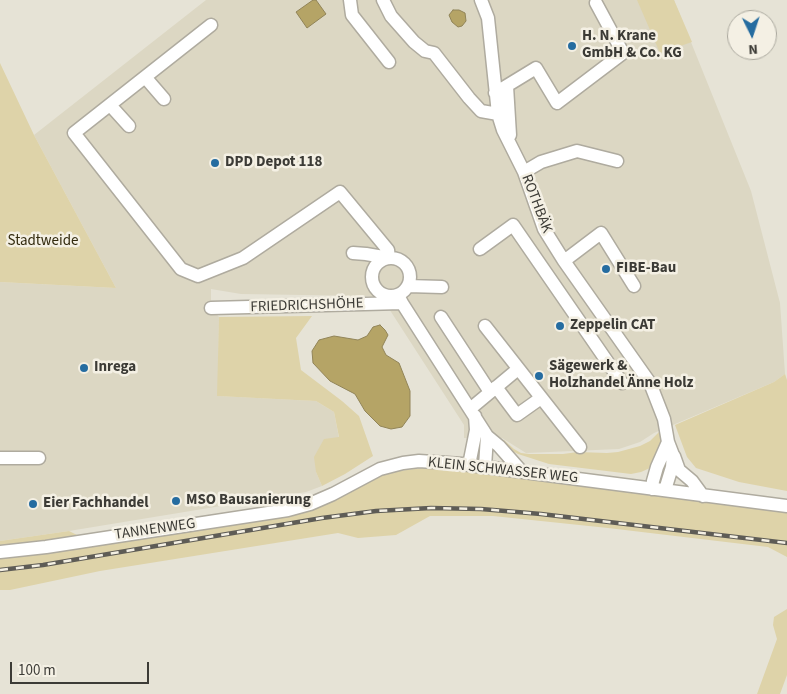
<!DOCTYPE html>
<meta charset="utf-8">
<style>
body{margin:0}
#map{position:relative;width:787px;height:694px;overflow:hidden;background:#e6e3d6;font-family:"Source Sans 3",sans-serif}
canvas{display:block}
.north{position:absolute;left:727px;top:10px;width:50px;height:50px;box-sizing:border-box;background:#f4f0e4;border:1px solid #aaa89e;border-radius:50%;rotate:176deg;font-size:14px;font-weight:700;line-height:20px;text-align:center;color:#3c3b36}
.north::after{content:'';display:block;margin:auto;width:18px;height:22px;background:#256ca0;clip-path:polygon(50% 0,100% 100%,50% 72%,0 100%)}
.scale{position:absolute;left:10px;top:662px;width:139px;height:22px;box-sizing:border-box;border:2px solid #3c3b36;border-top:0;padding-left:6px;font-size:15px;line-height:18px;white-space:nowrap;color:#3c3b36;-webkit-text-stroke:4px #f4f0e4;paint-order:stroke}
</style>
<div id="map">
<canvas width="787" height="694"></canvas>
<div class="north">N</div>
<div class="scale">100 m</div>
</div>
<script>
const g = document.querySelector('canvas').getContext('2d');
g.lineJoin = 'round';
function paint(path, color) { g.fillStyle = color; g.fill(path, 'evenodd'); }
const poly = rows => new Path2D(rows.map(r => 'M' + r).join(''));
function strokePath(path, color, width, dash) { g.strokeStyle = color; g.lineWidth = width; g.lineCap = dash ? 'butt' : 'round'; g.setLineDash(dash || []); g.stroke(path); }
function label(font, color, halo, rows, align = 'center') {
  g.font = font + ' "Source Sans 3",sans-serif'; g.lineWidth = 5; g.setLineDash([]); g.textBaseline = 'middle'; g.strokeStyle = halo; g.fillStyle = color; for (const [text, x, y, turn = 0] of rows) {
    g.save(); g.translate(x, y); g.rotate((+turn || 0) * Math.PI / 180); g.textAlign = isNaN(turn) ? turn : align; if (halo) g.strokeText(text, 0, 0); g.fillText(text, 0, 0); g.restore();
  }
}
paint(poly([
 [206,0,674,0,751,191,780,303,785,374,774,382,654,433,640,442,619,449,526,453,502,438,464,438,464,425,384,301,368,296,241,294,211,289,211,308,219,317,218,396,316,401,334,412,339,438,316,472,322,486,306,492,69,531,0,541,0,282,116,288,34,135]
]), '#dcd7c3');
paint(poly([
 [637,0,674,0,692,42,660,53],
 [0,63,34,135,116,288,0,282],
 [312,316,296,338,301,370,342,401,359,416,373,456,345,474,322,486,316,472,314,457,324,439,339,437,334,412,316,401,217,396,219,317],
 [785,374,787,380,787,491,739,482,696,468,687,457,675,425,774,382],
 [659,432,662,435,659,454,650,468,641,472,631,474,549,464,518,454,510,450,501,440,504,440,514,449,521,453,529,454,563,454,578,452,607,453,618,452,640,446,650,441],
 [423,468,444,469,787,511,787,557,768,547,608,528,493,516,430,516,396,535,358,538,338,533,100,571,10,590,0,590,0,541,69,531,93,543,283,516,389,472],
 [787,609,787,675,780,694,757,694,777,639,773,625,774,617]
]), '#ded3a9');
const water = poly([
 [313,0,316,0,326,14,307,28,296,12,313,0],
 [453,10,459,10,465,13,466,21,462,26,458,27,452,22,449,15,453,10],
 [380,325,385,330,388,335,382,347,386,355,399,363,410,391,410,416,402,427,391,429,380,426,365,411,355,394,330,381,313,363,312,351,319,340,334,336,358,340,367,336,373,327,380,325]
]);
paint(water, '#b5a466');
strokePath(water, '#918458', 1);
const minor = poly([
 [350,0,352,15,389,62],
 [383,0,391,16,414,42,425,51,434,53,469,98,481,111,498,114],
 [481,0,488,18,498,114,503,130,524,172,544,229,564,261,650,383,664,419,668,442,673,455,672,467,665,490],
 [211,25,74,133,181,269,198,276,243,258,340,192,388,250,389,258,366,254,353,253],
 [145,77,164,99],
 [507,86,510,135],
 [495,93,536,68,557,103,623,53,596,3],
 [110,105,129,126],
 [524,172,541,162,577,151,617,161],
 [480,249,513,225,622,383],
 '372 277a19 19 0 1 1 38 0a19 19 0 1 1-38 0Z',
 [564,261,601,233,634,286],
 [408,286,442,287],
 [398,295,402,303,487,436,485,467],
 [211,308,402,303],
 [441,317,490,392],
 [485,326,580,447],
 [496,387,517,415,541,398],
 [470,409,518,369],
 [487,436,499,446,522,472],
 [674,456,679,470,692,481,703,496],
 [0,458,39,458],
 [469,465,476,430,475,416],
 [652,489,653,481,657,467,668,442],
 [0,552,46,547,288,510,310,504,333,494,380,469,403,463,419,461,462,464,787,506]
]);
strokePath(minor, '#afab9f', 15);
strokePath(minor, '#fff', 12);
const rail = poly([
 [0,570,43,565,322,518,376,511,431,508,481,509,541,514,787,543]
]);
strokePath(rail, '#5e5c56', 4.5);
strokePath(rail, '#f4f0e4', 2.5, [8]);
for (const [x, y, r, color] of [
 [572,46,5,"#256ca0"],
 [215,163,5,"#256ca0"],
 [606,269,5,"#256ca0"],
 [560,326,5,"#256ca0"],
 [84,368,5,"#256ca0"],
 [539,376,5,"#256ca0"],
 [176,501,5,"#256ca0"],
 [33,504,5,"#256ca0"]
]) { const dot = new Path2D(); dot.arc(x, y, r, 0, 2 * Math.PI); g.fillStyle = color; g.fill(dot); strokePath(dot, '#f4f0e4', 2); }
label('bold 15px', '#3c3b36', '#f4f0e4', [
 ["H. N. Krane",582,37],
 ["GmbH & Co. KG",582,54],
 ["DPD Depot 118",225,163],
 ["FIBE-Bau",616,269],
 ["Zeppelin CAT",570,326],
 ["Sägewerk &",549,367],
 ["Holzhandel Änne Holz",549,384],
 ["Inrega",94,368],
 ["MSO Bausanierung",186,501],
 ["Eier Fachhandel",43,504]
], 'left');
label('15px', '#3c3b36', '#f4f0e4', [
 ["ROTHBÄK",536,204,69],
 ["FRIEDRICHSHÖHE",307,306,-2],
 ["KLEIN SCHWASSER WEG",503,471,6],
 ["TANNENWEG",155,530,-8]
]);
label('15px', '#332b0f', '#f4f0e4', [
 ["Stadtweide",43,242]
]);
</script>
